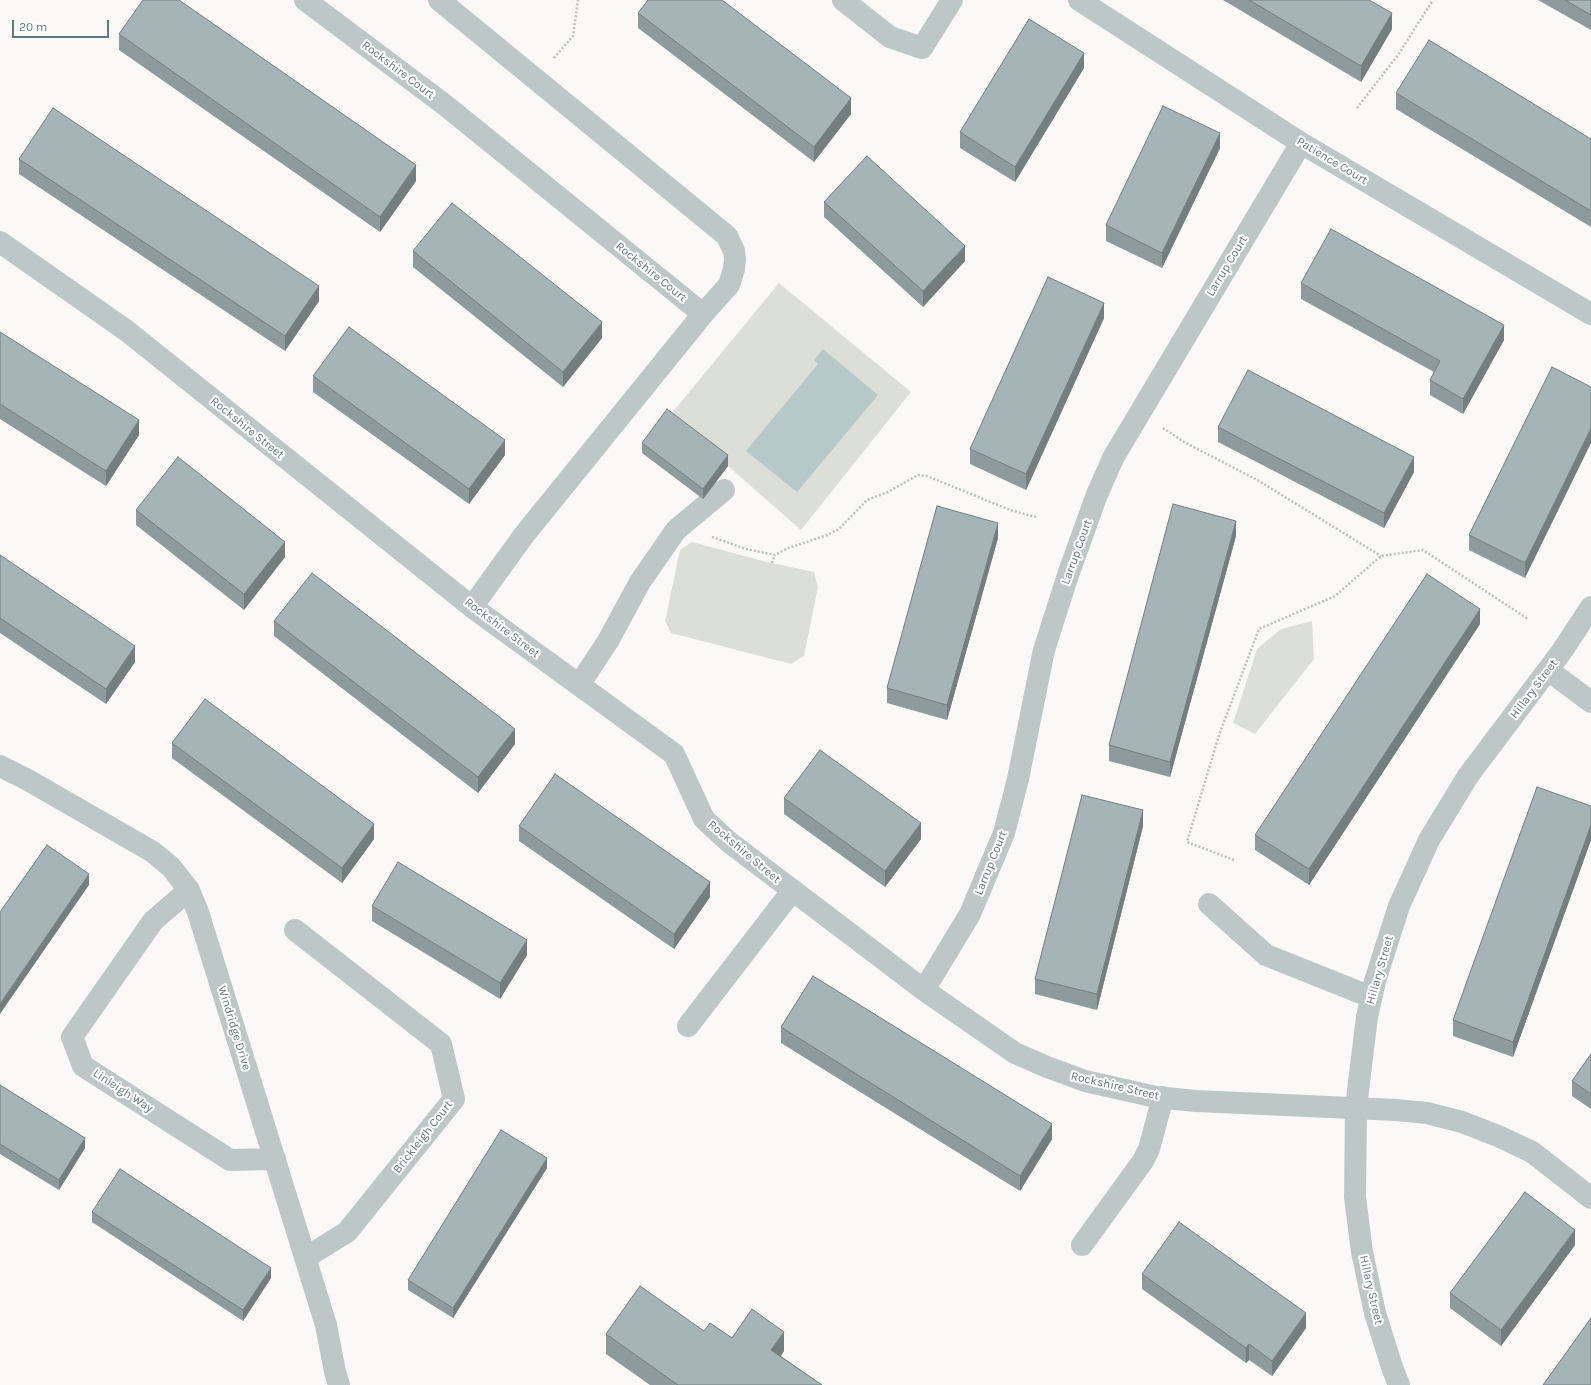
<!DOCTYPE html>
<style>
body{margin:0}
#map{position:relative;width:1591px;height:1385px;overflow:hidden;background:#faf9f8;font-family:Karla,sans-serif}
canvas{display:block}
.scale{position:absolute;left:12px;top:20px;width:97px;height:18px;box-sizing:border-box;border:2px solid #60797d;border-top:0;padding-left:5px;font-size:12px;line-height:14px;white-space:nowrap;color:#60797d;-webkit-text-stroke:3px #fff;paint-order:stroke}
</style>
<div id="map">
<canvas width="1591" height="1385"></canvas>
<div class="scale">20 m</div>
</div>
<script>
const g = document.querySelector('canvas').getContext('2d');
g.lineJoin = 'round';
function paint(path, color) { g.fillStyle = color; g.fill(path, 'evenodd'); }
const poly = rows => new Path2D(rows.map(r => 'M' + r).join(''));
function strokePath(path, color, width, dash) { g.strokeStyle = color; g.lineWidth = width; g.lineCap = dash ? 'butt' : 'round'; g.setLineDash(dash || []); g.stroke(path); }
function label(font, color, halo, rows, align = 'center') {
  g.font = font + ' Karla,sans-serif'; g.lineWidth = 4; g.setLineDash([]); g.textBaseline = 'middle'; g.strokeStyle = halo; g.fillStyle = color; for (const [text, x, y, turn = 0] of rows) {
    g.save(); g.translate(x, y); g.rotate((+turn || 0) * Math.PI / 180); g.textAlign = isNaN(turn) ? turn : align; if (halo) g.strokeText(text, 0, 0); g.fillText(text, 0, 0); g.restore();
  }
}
paint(poly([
 [779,283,911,392,801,530,728,466,667,419],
 [692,542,767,562,814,572,818,587,804,656,791,664,671,633,665,621,680,550],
 [1312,621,1314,659,1255,734,1233,723,1257,649,1281,629]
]), '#dcdfd7');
paint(poly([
 [823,349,878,395,797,492,746,451,818,364,814,360]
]), '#b6c8c7');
strokePath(poly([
 [554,58,573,36,578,0],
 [1357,108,1398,55,1433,0],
 [1163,428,1184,442,1259,481,1381,556],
 [712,537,746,549,775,555,786,549,827,535,839,529,867,500,888,492,918,475,927,476,1010,510,1036,517],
 [772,563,775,555],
 [1234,860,1187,842,1219,735,1259,629,1335,596,1381,556,1423,550,1528,619]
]), '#b9c0c0', 2.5, [2, 2]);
strokePath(poly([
 [305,0,445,105,703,314,524,535,472,607],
 [439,0,727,236,734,251,735,259,734,269,729,285,703,314],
 [843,0,890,37,922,48,952,0],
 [1079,0,1301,143,1591,314],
 [0,242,127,331,472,607,674,754,704,819,729,842,924,990,1015,1053,1047,1067,1085,1081,1156,1097,1196,1101,1396,1110,1427,1113,1462,1122,1498,1136,1532,1152,1591,1198],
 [1548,670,1591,702],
 [579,685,608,641,640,582,676,530,724,490],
 [0,766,28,780,153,852,171,867,189,890,198,912,326,1325,335,1372,339,1385],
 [189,890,153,921,72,1037,83,1066,230,1160,275,1159],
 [1209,904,1266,955,1371,997],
 [295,930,441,1044,454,1099,347,1232,305,1258],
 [924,990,970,914,1004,833,1018,779,1044,650,1068,575,1096,497,1113,458,1301,143],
 [688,1026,792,891],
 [1082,1245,1143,1161,1149,1149,1163,1097],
 [1399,1385,1392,1367,1375,1313,1362,1252,1355,1197,1356,1107,1367,1017,1375,981,1399,906,1429,840,1468,776,1562,651,1591,607]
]), '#bec7c8', 22);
paint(poly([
 [1223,0,1369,0,1392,29,1361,82],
 [1538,0,1591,0,1591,30],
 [638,13,851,114,814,162,638,28],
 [119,34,416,181,380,232,119,50],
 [1084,68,1015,182,960,148,960,132],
 [1396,93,1591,139,1591,227,1396,109],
 [1220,148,1162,268,1106,241,1106,225],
 [19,159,319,301,285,351,19,174],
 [824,202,965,261,923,307,824,217],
 [413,251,602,338,563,387,413,267],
 [1301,283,1504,340,1463,414,1430,395,1430,380,1434,372,1301,299],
 [1104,318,1026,490,970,464,970,449],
 [0,332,139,435,106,486,0,419],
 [313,376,505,455,469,504,313,392],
 [1591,387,1525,578,1469,550,1469,535],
 [1218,427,1414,472,1384,528,1218,442],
 [642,443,728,466,703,499,642,453],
 [136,510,285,557,244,610,136,525],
 [1236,536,1170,777,1109,761,1109,745],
 [998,538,947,720,887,703,887,688],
 [0,555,135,662,106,704,0,633],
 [274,621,515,744,478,793,274,636],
 [1480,624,1309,885,1255,850,1255,835],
 [172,743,374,839,342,883,172,758],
 [784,798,921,839,885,887,784,814],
 [1591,806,1591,840,1513,1057,1453,1036,1453,1020],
 [519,826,710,897,674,949,519,841],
 [1143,826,1097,1010,1035,994,1035,979],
 [372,906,527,955,500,999,372,921],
 [781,1027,1052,1139,1020,1191,781,1043],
 [1591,1054,1591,1109,1572,1096,1572,1081],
 [0,1085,85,1148,59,1190,0,1154],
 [547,1168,453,1318,408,1290,408,1280],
 [92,1212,271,1278,243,1321,92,1222],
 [1575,1245,1501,1346,1450,1308,1450,1293],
 [1142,1274,1306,1328,1272,1376,1249,1360,1246,1363,1142,1289],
 [704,1331,784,1351,781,1356,822,1385,650,1385,606,1354,606,1334]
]), '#8e9b9d');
paint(poly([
 [1392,13,1392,29,1361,82,1361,66],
 [1084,53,1084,68,1015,182,1015,167],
 [851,98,851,114,814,162,814,147],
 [1220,133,1220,148,1162,268,1162,253],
 [416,165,416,181,380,232,380,217],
 [965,246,965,261,923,307,923,291],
 [319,286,319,301,285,351,285,336],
 [1104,303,1104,318,1026,490,1026,474],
 [602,322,602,338,563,387,563,372],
 [1504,325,1504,340,1463,414,1463,399],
 [139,420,139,435,106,486,106,471],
 [1591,428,1591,443,1525,578,1525,563],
 [505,440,505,455,469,504,469,489],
 [728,455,728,466,703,499,703,489],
 [1414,457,1414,472,1384,528,1384,513],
 [1236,521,1236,536,1170,777,1170,762],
 [998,523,998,538,947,720,947,705],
 [285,542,285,557,244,610,244,594],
 [1480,609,1480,624,1309,885,1309,869],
 [135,646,135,662,106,704,106,689],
 [515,729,515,744,478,793,478,777],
 [1143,810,1143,826,1097,1010,1097,994],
 [921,823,921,839,885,887,885,871],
 [374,824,374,839,342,883,342,868],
 [1591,825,1591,840,1513,1057,1513,1042],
 [89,874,89,885,0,1014,0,1004],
 [710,882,710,897,674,949,674,934],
 [527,940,527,955,500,999,500,983],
 [1052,1124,1052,1139,1020,1191,1020,1176],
 [85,1138,85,1148,59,1190,59,1180],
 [547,1158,547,1168,453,1318,453,1308],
 [1575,1230,1575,1245,1501,1346,1501,1330],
 [271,1268,271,1278,243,1321,243,1310],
 [1306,1313,1306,1328,1272,1376,1272,1361],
 [784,1332,784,1351,771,1369,771,1350],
 [1249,1344,1249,1360,1246,1363,1246,1348]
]), '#747e7f');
const building = poly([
 [143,0,179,0,416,165,380,217,119,34,143,0],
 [648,0,722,0,851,98,814,147,638,13,648,0],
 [1249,0,1369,0,1392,13,1361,66,1249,0],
 [1565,0,1591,0,1591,15,1565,0],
 [1029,19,1084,53,1015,167,960,132,1029,19],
 [1429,40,1591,139,1591,211,1396,93,1429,40],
 [1163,106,1220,133,1162,253,1106,225,1163,106],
 [53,108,319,286,285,336,19,159,53,108],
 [867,156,965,246,923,291,824,202,867,156],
 [452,203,602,322,563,372,413,251,452,203],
 [1331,229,1504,325,1463,399,1430,380,1440,361,1301,283,1331,229],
 [1048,277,1104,303,1026,474,970,449,1048,277],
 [349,327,505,440,469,489,313,376,349,327],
 [0,332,139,420,106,471,0,404,0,332],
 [1552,367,1591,387,1591,428,1525,563,1469,535,1552,367],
 [1248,370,1414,457,1384,513,1218,427,1248,370],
 [667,409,728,455,703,489,642,443,667,409],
 [178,457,285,542,244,594,136,510,178,457],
 [1173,504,1236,521,1170,762,1109,745,1173,504],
 [937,506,998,523,947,705,887,688,937,506],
 [0,555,135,646,106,689,0,618,0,555],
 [312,573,515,729,478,777,274,621,312,573],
 [1427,574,1480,609,1309,869,1255,835,1427,574],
 [205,699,374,824,342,868,172,743,205,699],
 [820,750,921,823,885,871,784,798,820,750],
 [555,774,710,882,674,934,519,826,555,774],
 [1537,787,1591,806,1591,825,1513,1042,1453,1020,1537,787],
 [1082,795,1143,810,1097,994,1035,979,1082,795],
 [47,845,89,874,0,1004,0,912,47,845],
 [398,862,527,940,500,983,372,906,398,862],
 [813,976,1052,1124,1020,1176,781,1027,813,976],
 [1591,1054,1591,1094,1572,1081,1591,1054],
 [0,1085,85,1138,59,1180,0,1144,0,1085],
 [501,1130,547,1158,453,1308,408,1280,501,1130],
 [120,1169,271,1268,243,1310,92,1212,120,1169],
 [1525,1192,1575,1230,1501,1330,1450,1293,1525,1192],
 [1179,1222,1306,1313,1272,1361,1249,1344,1246,1348,1142,1274,1179,1222],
 [640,1286,704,1331,710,1323,732,1338,752,1309,784,1332,771,1350,822,1385,678,1385,606,1334,640,1286],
 [1591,1318,1591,1385,1543,1385,1591,1318]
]);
paint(building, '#a5b4b6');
strokePath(building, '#747e7f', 1);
label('12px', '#60797d', '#fff', [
 ["Rockshire Court",398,70,37],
 ["Patience Court",1332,161,31],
 ["Larrup Court",1227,266,-59],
 ["Rockshire Court",651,272,39],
 ["Rockshire Street",247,428,39],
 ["Larrup Court",1077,552,-70],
 ["Rockshire Street",502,628,37],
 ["Hillary Street",1534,689,-53],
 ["Rockshire Street",744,852,40],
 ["Larrup Court",991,863,-68],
 ["Hillary Street",1380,970,-74],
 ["Windridge Drive",234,1028,73],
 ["Rockshire Street",1115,1086,13],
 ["Linleigh Way",123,1091,33],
 ["Brickleigh Court",423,1137,-52],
 ["Hillary Street",1371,1290,77]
]);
</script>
